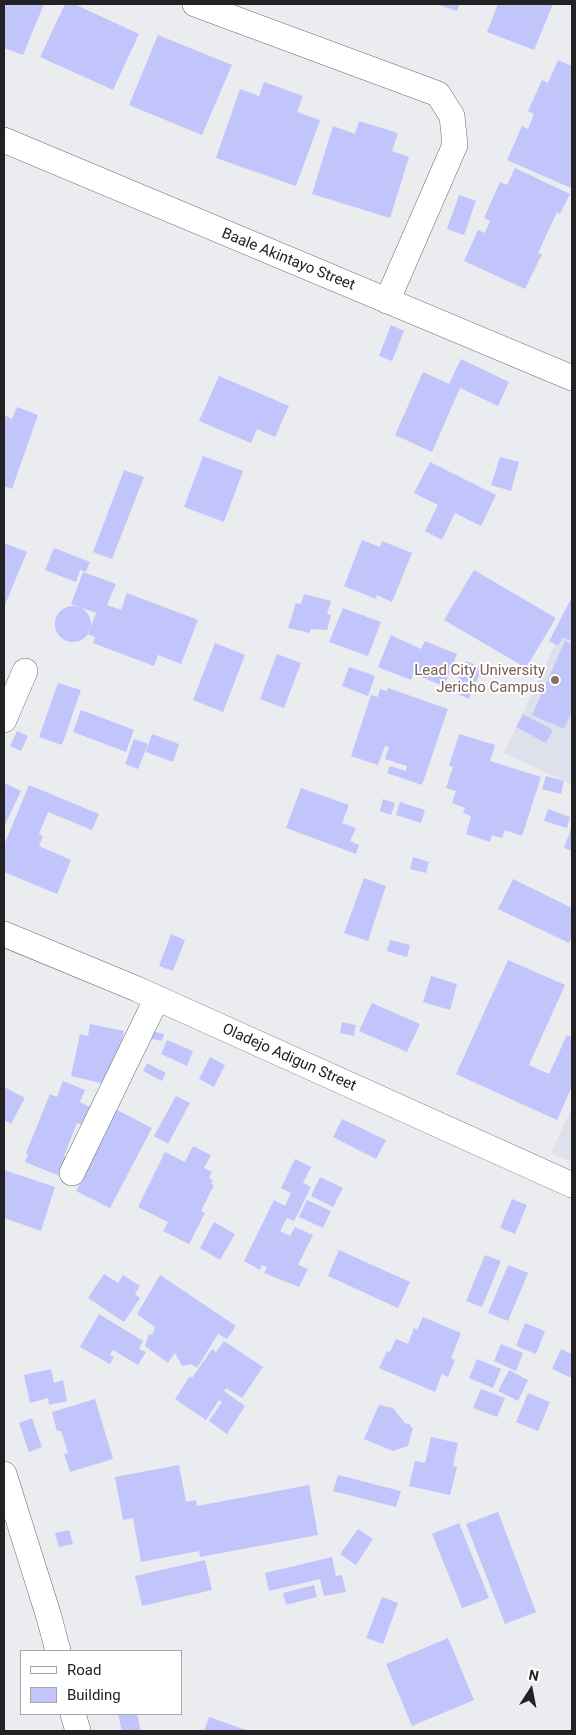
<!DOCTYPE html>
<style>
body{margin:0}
#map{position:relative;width:576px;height:1735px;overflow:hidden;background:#ebecef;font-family:Roboto,sans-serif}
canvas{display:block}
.frame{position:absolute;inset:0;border:5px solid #222224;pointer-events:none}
.legend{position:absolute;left:20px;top:1650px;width:162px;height:65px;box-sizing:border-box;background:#fff;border:1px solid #a7a7a7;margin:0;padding:6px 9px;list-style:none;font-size:15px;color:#222224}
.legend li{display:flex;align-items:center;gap:10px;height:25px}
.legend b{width:25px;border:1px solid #a7a7a7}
.north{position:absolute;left:506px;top:1665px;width:50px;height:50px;-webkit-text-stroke:4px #fff;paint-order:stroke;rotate:11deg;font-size:14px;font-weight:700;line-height:20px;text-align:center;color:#222224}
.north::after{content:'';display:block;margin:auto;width:18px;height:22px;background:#222224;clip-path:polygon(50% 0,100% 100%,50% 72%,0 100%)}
</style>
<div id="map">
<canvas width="576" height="1735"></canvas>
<div class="frame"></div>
<ul class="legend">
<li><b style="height:6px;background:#fff"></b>Road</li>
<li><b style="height:14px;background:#c1c5fc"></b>Building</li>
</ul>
<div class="north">N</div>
</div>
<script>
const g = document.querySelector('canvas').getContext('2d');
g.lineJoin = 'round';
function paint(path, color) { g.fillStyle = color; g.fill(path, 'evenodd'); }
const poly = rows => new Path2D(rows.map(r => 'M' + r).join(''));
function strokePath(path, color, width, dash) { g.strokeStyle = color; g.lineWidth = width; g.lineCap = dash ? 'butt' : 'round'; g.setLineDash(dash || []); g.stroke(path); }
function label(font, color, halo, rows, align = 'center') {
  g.font = font + ' Roboto,sans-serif'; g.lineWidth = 4; g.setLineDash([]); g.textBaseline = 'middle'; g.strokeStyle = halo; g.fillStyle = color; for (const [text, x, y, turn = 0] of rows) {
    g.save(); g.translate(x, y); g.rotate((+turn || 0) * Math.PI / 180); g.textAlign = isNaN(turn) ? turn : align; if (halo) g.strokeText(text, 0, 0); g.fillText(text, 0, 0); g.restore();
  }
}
paint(poly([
 [572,608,572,785,504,753],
 [572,1108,572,1162,551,1153]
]), '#dee0eb');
paint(poly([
 [4,4,44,4,23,55,4,48],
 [65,4,74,4,139,34,113,90,40,57],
 [436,4,459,4,457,11],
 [498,4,553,4,534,50,487,32],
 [158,35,232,65,202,135,129,105],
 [558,60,572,66,571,188,507,160,522,126,528,129,534,114,528,111,542,80,548,83],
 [264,82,303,96,297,112,320,120,296,186,216,158,240,89,259,96],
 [359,121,398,133,392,151,409,157,390,218,312,194,333,126,355,134],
 [515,168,570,194,560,214,557,212,538,253,542,254,525,289,464,261,478,230,485,233,490,221,484,218,500,182,507,185],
 [459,195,476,201,464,235,447,229],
 [391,325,404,331,392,361,379,356],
 [461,359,509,382,498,406,460,388,432,452,395,435,423,372,449,384],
 [219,376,289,406,275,437,257,429,251,443,199,421],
 [17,407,38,415,12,489,4,486,4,415,12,419],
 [203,456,243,471,224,522,184,507],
 [500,457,519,462,511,491,491,485],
 [430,462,496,495,481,526,455,513,442,540,425,531,438,505,414,493],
 [124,470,144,477,112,559,93,552],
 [362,540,380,547,382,541,412,553,392,602,377,595,376,599,344,586],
 [4,543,27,552,4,607],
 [54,548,90,562,86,572,80,570,76,582,45,570],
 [474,570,556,618,526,668,444,620],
 [83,572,116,584,107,605,121,610,127,593,198,620,181,664,158,655,154,666,93,643,95,637,88,634,96,613,71,604],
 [304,594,331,601,327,614,331,615,327,630,311,629,310,633,288,628,296,603,301,604],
 [572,597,572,638,571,641,563,637,558,646,549,641],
 '55 624a18 18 0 1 1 36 0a18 18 0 1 1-36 0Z',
 [343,608,381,622,368,656,329,642],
 [391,635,421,649,425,641,457,654,444,686,413,674,411,680,378,667],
 [565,641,572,644,572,711,564,729,532,715],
 [215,643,245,655,223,712,193,700],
 [277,654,301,663,284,708,260,699],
 [466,661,482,668,469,699,453,692],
 [349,667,375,676,368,696,342,686],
 [58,683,81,690,62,745,39,737],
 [388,688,448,709,422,785,387,773,390,766,406,771,407,766,385,759,389,747,385,746,378,765,351,756,371,695,378,697,380,689,387,691],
 [81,710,134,730,126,752,73,732],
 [523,714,553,730,546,743,516,727],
 [17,731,28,736,21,751,10,746],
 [152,734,179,744,173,762,146,752],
 [459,734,495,745,490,761,541,777,522,836,505,830,502,838,492,835,490,842,466,834,471,816,463,813,465,808,452,803,456,791,446,788,453,767,449,766],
 [134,739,148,744,138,769,125,764],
 [546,776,564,781,561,794,542,789],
 [4,783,21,791,4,827],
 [29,785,99,814,92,830,48,812,39,834,43,836,39,846,71,860,57,894,4,872,4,845],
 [301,788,349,805,342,823,356,828,350,841,359,845,356,854,286,828],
 [383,799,395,803,391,815,380,811],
 [400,802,425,810,421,823,396,815],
 [548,809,570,817,567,828,544,821],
 [572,826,572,851,564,848],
 [413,857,429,862,426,873,410,869],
 [364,878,386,886,368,941,344,933],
 [513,879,572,908,572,936,569,943,498,909],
 [171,934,185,940,173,971,159,966],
 [390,940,410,945,407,957,387,951],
 [508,960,565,985,529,1065,549,1074,567,1035,572,1038,572,1086,557,1120,456,1074],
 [431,976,457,984,450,1010,423,1002],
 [372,1003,420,1024,407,1052,359,1031],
 [342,1022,356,1025,354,1036,340,1033],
 [90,1024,124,1031,117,1065,109,1085,71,1076,80,1034,88,1036],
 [152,1031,164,1034,162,1041,151,1039],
 [167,1040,193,1051,187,1066,161,1054],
 [210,1057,225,1065,214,1087,199,1079],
 [147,1063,166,1073,162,1081,143,1071],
 [63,1081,85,1090,80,1102,90,1107,83,1125,77,1123,64,1156,67,1158,60,1176,25,1162,28,1154,26,1153,50,1094,57,1097],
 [4,1087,25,1098,11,1124,4,1120],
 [176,1096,190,1103,168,1144,154,1136],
 [117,1110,152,1128,110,1208,76,1191],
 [342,1119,386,1140,376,1159,333,1137],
 [193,1146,211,1155,204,1168,212,1172,209,1178,213,1180,211,1184,214,1185,201,1211,205,1213,189,1244,163,1231,168,1222,138,1207,165,1152,185,1162],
 [295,1159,311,1167,303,1183,311,1187,294,1221,287,1218,280,1231,290,1236,295,1227,313,1235,298,1265,308,1269,299,1287,264,1273,267,1267,262,1265,260,1270,244,1261,274,1200,285,1206,291,1193,281,1188],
 [4,1170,55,1187,41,1231,4,1218],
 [320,1177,343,1188,333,1207,311,1196],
 [512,1199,527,1205,515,1234,500,1228],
 [307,1200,331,1211,323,1228,299,1217],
 [214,1222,235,1234,220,1260,200,1248],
 [339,1250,410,1282,398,1308,328,1276],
 [485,1255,501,1261,482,1307,466,1301],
 [508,1265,528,1273,508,1321,488,1313],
 [104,1274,118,1283,123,1275,140,1286,135,1294,140,1298,124,1322,88,1298],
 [160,1275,236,1326,227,1339,218,1334,197,1368,191,1364,182,1366,175,1353,168,1363,145,1346,149,1334,152,1335,155,1327,137,1314],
 [99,1314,143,1341,139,1349,146,1352,138,1365,113,1350,110,1355,114,1357,110,1364,80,1347],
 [423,1317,461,1333,451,1358,455,1360,448,1377,442,1374,435,1392,379,1368,387,1351,390,1352,396,1339,408,1344,414,1328,417,1330],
 [525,1323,545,1331,536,1354,516,1346],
 [224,1341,263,1367,242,1398,226,1388,224,1391,245,1406,227,1434,209,1421,222,1402,219,1400,206,1420,175,1399,190,1376,192,1378,212,1349,216,1352],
 [501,1344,523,1353,516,1371,494,1361],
 [561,1349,572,1354,572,1378,552,1369],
 [477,1359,501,1369,493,1388,469,1378],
 [51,1369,54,1383,63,1380,67,1401,49,1405,48,1398,30,1403,24,1375],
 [509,1370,528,1380,518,1401,498,1391],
 [481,1389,505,1398,497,1417,473,1408],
 [528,1393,550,1402,538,1431,516,1422],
 [95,1399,113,1459,70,1472,64,1454,68,1453,61,1431,57,1431,52,1412],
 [379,1405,393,1408,405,1423,411,1425,410,1427,413,1428,408,1446,393,1451,364,1439],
 [32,1418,42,1447,29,1452,19,1423],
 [431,1437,458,1443,453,1466,457,1467,450,1495,409,1486,415,1461,425,1463],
 [179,1465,186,1502,196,1500,197,1506,309,1485,318,1535,200,1557,199,1551,141,1562,133,1518,123,1520,115,1477],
 [338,1475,401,1491,396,1507,333,1491],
 [498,1512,536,1612,505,1624,466,1524],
 [459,1523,489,1598,462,1608,432,1534],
 [358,1529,373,1539,356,1565,340,1554],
 [69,1530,73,1544,59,1547,55,1533],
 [332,1557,336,1576,342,1575,346,1592,324,1596,320,1579,269,1591,265,1573],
 [205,1560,212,1590,142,1606,135,1576],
 [314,1585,317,1597,286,1605,283,1593],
 [382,1597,398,1603,383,1644,366,1638],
 [448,1638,474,1700,412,1726,386,1664],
 [118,1714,137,1714,141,1731,122,1731],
 [209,1717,249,1731,204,1731]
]), '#c1c5fc');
const minor = poly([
 [195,4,438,94,452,116,455,145,387,301],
 [4,140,572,378],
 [4,720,25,671],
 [4,934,137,989,572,1185],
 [72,1173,157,998],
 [4,1474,49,1617,58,1651],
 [73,1714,78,1731]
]);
strokePath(minor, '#6a6a6e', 26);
strokePath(minor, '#fff', 25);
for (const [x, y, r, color] of [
 [555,680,5,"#8d6e63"]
]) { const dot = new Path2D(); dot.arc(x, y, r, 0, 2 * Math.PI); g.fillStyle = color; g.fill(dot); strokePath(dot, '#fff', 2); }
label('15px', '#222224', '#fff', [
 ["Baale Akintayo Street",288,260,22],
 ["Oladejo Adigun Street",289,1058,24]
]);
label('15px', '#785e54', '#fff', [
 ["Lead City University",545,671],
 ["Jericho Campus",545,688]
], 'right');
</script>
